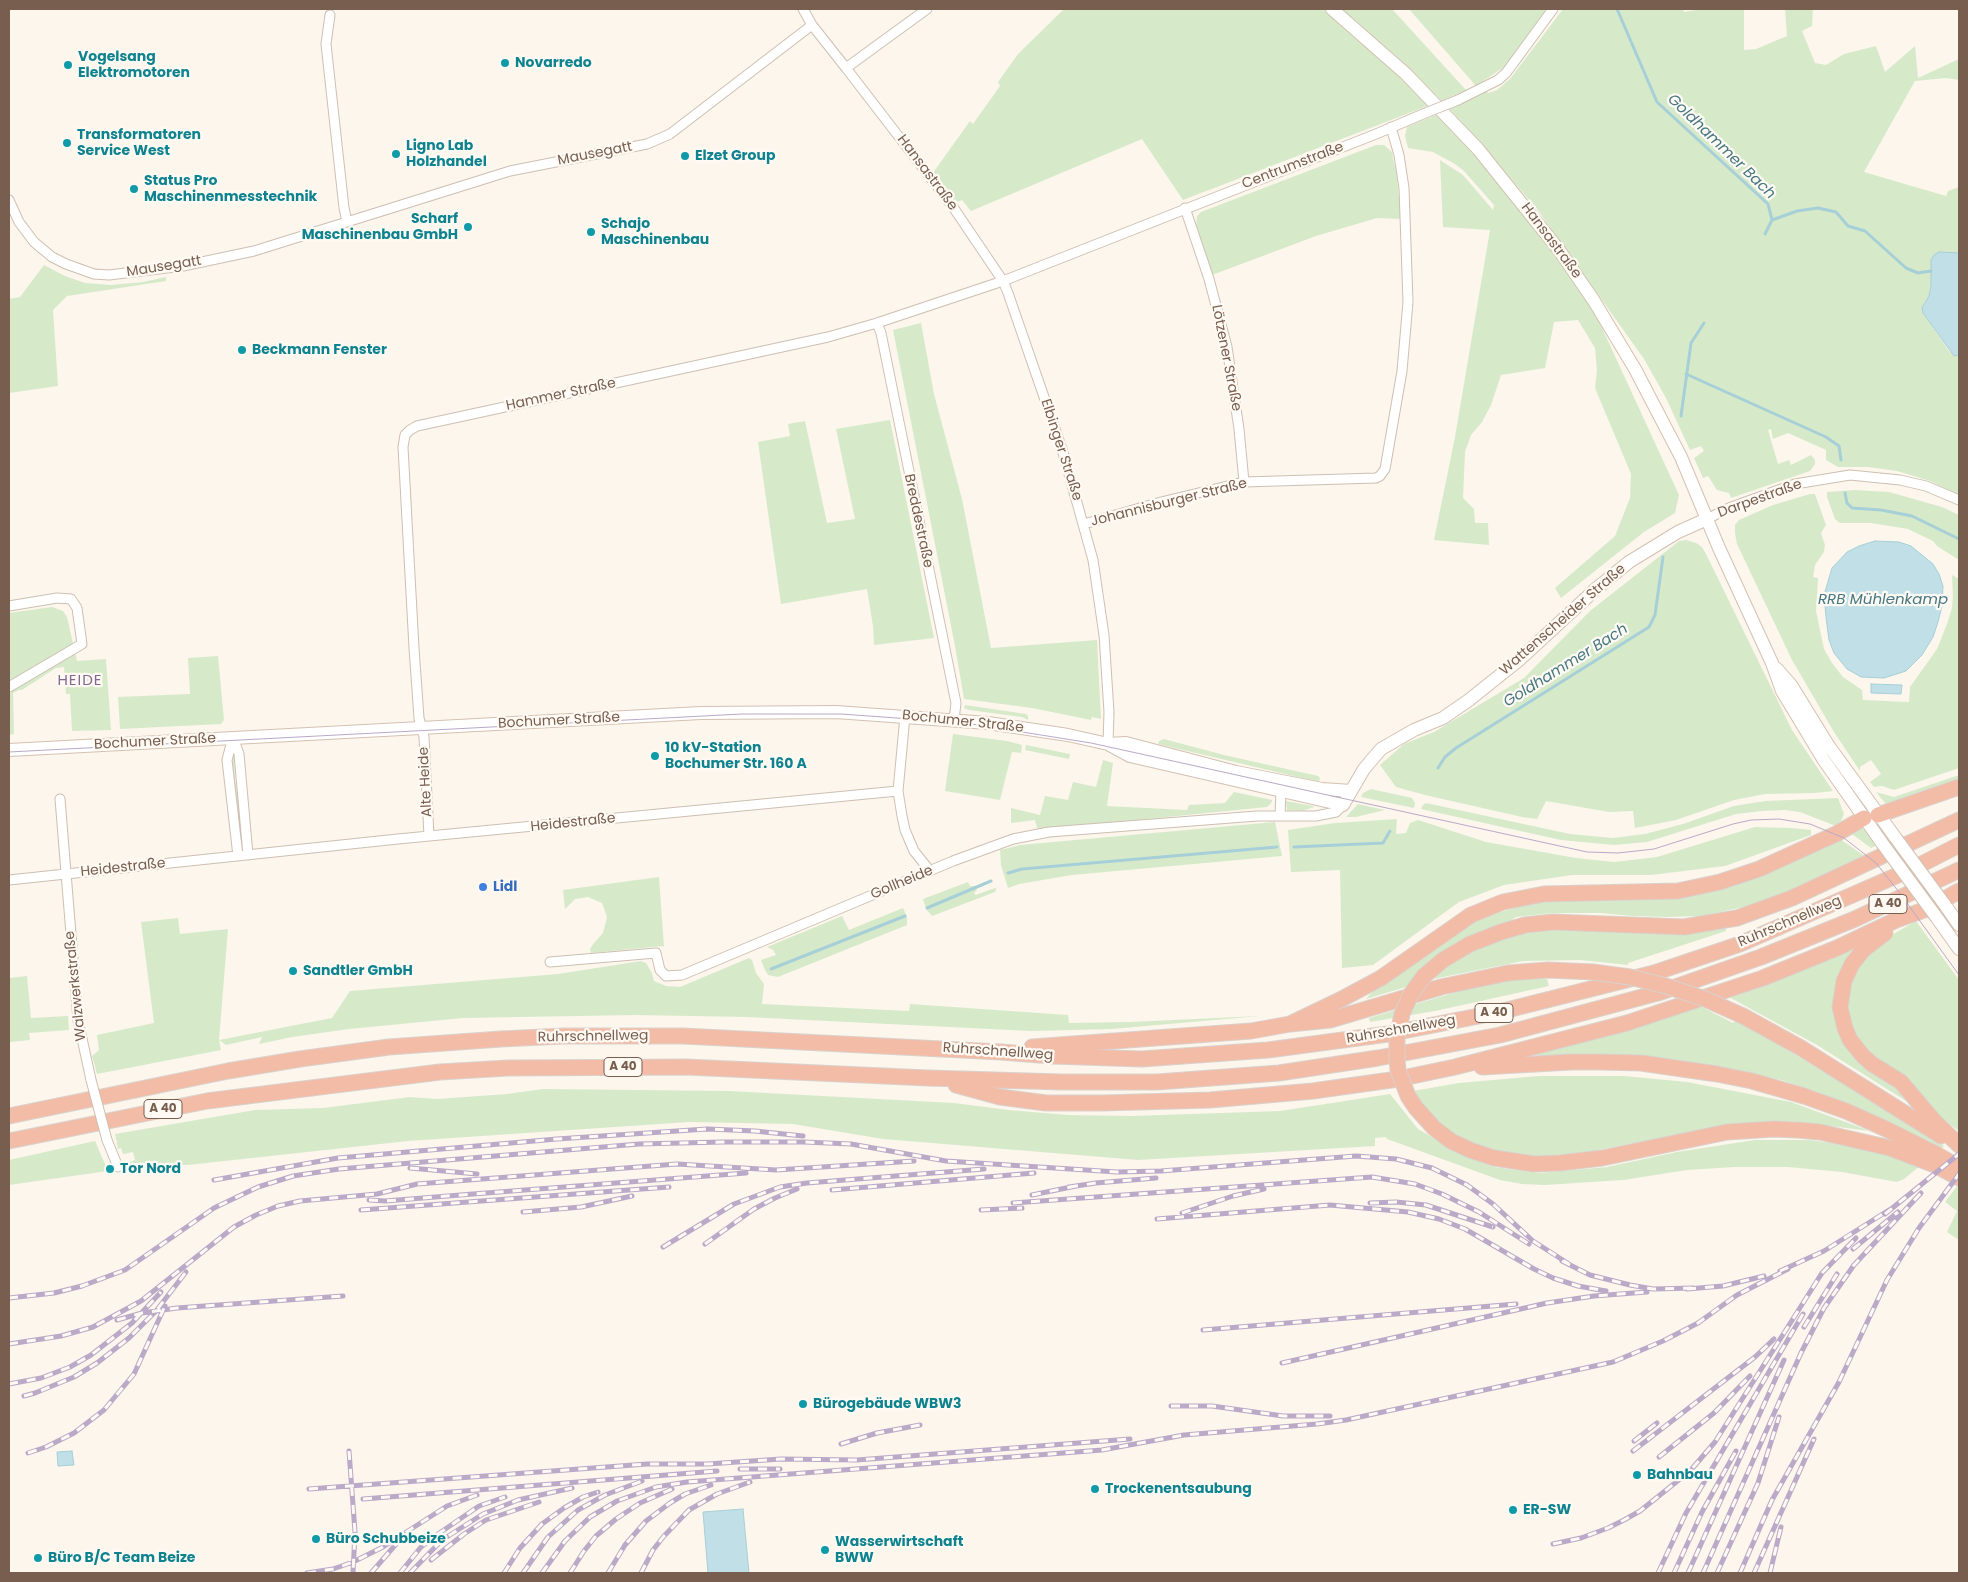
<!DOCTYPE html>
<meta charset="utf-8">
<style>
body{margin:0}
#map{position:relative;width:1968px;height:1582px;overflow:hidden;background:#fcf6ec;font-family:Poppins,sans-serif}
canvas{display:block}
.frame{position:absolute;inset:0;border:10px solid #775e4f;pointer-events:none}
</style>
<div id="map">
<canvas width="1968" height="1582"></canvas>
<div class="frame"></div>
</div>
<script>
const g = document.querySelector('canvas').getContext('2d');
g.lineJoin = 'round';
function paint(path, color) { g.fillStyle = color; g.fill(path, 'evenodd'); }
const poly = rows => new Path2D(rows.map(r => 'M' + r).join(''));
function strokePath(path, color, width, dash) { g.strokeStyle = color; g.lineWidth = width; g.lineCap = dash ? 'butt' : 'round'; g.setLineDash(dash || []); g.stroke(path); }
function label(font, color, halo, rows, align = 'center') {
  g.font = font + ' Poppins,sans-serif'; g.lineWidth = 4.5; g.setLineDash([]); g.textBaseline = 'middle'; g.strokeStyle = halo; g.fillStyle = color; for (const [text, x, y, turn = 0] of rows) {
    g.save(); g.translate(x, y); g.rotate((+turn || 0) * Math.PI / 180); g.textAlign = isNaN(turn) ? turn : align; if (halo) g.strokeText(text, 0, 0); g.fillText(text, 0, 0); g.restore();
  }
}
paint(poly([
 [1064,9,1324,9,1383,60,1430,105,1183,200,1142,139,971,211,962,200,958,202,930,177,970,121,973,124,1000,86,998,82,1018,54],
 [1340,9,1392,9,1466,90,1442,101,1395,55],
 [1409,9,1546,9,1507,65,1476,86],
 [1563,9,1683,9,1684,12,1702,9,1744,9,1744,50,1756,49,1787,36,1785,9,1813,9,1812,26,1802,31,1815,63,1826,65,1844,54,1876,46,1885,72,1915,46,1918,78,1959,59,1959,80,1946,78,1915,81,1864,172,1946,196,1948,191,1959,187,1959,253,1931,260,1931,286,1929,296,1922,308,1923,313,1949,351,1954,356,1959,355,1959,495,1930,481,1897,471,1868,467,1838,467,1826,460,1826,450,1788,433,1773,439,1771,429,1768,430,1778,464,1789,460,1791,465,1811,455,1815,460,1815,464,1810,471,1731,498,1729,493,1717,490,1708,476,1703,478,1694,458,1704,451,1701,446,1690,450,1666,398,1644,359,1537,209,1450,109,1486,91,1488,93,1497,90,1510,79],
 [1438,114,1482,163,1561,262,1596,315,1679,495,1675,513,1644,532,1561,598,1555,588,1615,536,1630,498,1631,474,1595,388,1597,370,1595,348,1578,320,1554,322,1545,368,1501,375,1491,405,1482,422,1471,435,1465,452,1463,498,1474,509,1475,523,1488,523,1489,545,1434,540,1455,437,1490,230,1443,227,1440,160,1463,175,1493,210,1494,205,1464,171,1455,164,1433,152,1408,148,1405,136,1407,127],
 [1376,145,1384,145,1392,152,1397,177,1401,219,1377,218,1316,236,1212,275,1196,227,1197,216,1201,212],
 [44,265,65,276,85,283,111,285,143,282,166,277,166,281,67,296,53,310,58,386,9,393,9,299,20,297],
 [921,323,934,394,962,499,991,648,1097,640,1101,719,1092,717,1091,720,1032,708,964,699,955,646,893,330],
 [890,420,934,638,874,645,873,626,867,589,781,604,758,442,790,436,788,424,805,421,827,523,855,519,836,429],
 [1855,490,1889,492,1942,507,1959,515,1959,560,1937,546,1933,541,1908,529,1871,523,1840,523,1835,519,1827,497,1827,492],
 [1810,494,1815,494,1826,525,1821,533,1825,545,1824,552,1815,565,1813,577,1818,578,1816,611,1824,649,1832,663,1843,677,1862,690,1863,700,1909,702,1910,687,1937,649,1947,624,1952,608,1953,596,1952,575,1959,579,1959,768,1894,790,1882,786,1874,787,1870,782,1881,774,1871,760,1860,767,1860,771,1834,732,1792,660,1737,544,1735,533,1735,525,1739,520,1773,505],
 [1686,540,1696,543,1702,547,1707,556,1792,730,1833,791,1815,793,1765,794,1734,800,1676,820,1635,828,1633,811,1609,812,1546,801,1537,819,1522,817,1425,795,1396,787,1380,765,1404,744,1434,732,1524,678,1590,611,1679,541],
 [52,607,63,611,67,617,77,661,106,659,111,730,72,731,70,694,66,694,64,667,56,668,22,690,19,690,13,693,14,734,9,735,9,613],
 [218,656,224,720,221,724,120,729,118,697,190,694,188,658],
 [965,705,1026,714,1028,716,1028,720,1022,717,969,710,964,708],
 [953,734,1007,741,1022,745,1021,753,1012,752,1000,800,945,791],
 [1164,739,1224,755,1318,776,1320,778,1319,782,1158,744,1159,741],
 [1026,745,1070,754,1069,759,1025,750],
 [231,756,234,756,235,780,242,823,242,839,239,839],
 [1103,760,1113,763,1107,806,1187,810,1189,805,1225,803,1234,792,1272,800,1272,802,1267,807,1077,826,1037,828,1035,820,1011,823,1011,808,1040,815,1045,796,1068,800,1073,782,1096,787],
 [1959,775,1959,780,1890,805,1886,804,1876,792,1894,797],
 [1371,789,1412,798,1415,803,1414,808,1361,797,1363,793],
 [1838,798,1844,814,1841,821,1836,826,1800,812,1785,810,1762,811,1736,814,1647,842,1614,845,1561,840,1421,809,1423,805,1426,803,1570,834,1613,838,1645,834,1683,824,1734,806,1765,801],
 [1286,801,1313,806,1314,807,1302,811,1287,810],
 [1358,804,1385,810,1356,817,1346,817],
 [1397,819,1396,834,1406,833,1410,823,1418,820,1486,842,1576,858,1614,862,1657,857,1755,827,1791,828,1811,830,1811,835,1725,866,1651,875,1572,875,1504,885,1459,902,1373,965,1342,968,1340,870,1291,872,1288,830,1335,823],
 [1275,822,1282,856,1072,875,1019,884,1008,888,1001,865,1000,850,1020,845],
 [1859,828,1866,830,1878,845,1871,848,1848,831],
 [1840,839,1866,857,1785,894,1752,905,1703,916,1667,917,1633,916,1600,913,1553,913,1516,917,1474,948,1525,933,1567,929,1726,927,1726,931,1628,963,1628,965,1580,960,1523,961,1433,979,1366,999,1373,991,1434,944,1479,919,1529,903,1569,899,1649,900,1714,890],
 [659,877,664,947,663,946,591,953,590,949,594,943,603,933,607,917,602,903,588,897,575,899,565,909,563,890],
 [968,882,970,886,975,886,977,890,974,893,976,895,989,890,996,888,996,890,995,892,932,916,926,909,923,899],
 [903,908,907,917,907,925,778,977,768,975,765,970,761,960,776,955,773,950,767,947,842,916,849,930],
 [178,918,180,934,228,929,219,1040,332,1018,350,991,558,974,641,961,646,963,652,973,654,981,666,986,680,987,749,958,752,960,756,973,764,984,762,1004,909,1011,910,1004,1068,1015,1069,1023,1130,1022,1260,1016,1112,1029,1031,1031,746,1017,635,1015,463,1018,349,1029,292,1037,259,1044,262,1037,226,1045,219,1040,221,1050,97,1074,92,1056,99,1050,97,1035,154,1023,141,922],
 [1916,921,1959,980,1959,1131,1935,1113,1865,1050,1854,1033,1849,1017,1847,998,1853,974,1871,947],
 [1855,947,1849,954,1839,975,1836,1019,1914,1106,1817,1045,1729,997],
 [27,976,31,1018,68,1016,69,1030,29,1033,30,1040,10,1042,9,978],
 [1539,978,1547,979,1549,986,1435,1011,1370,1022,1369,1018,1463,990,1497,982],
 [1700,1006,1733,1023,1735,1021,1765,1036,1944,1146,1941,1149,1890,1122,1821,1093,1781,1080,1736,1070,1678,1060,1626,1055,1574,1054,1537,1056,1537,1054,1647,1024],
 [1539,1076,1624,1076,1687,1082,1791,1102,1870,1131,1790,1121,1733,1124,1582,1153,1533,1157,1496,1152,1464,1139,1448,1130,1430,1115,1413,1091,1459,1083],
 [543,1089,729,1091,954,1103,1009,1110,1068,1115,1133,1116,1280,1111,1390,1094,1418,1129,1464,1156,1494,1167,1539,1173,1607,1167,1677,1152,1755,1140,1810,1140,1868,1148,1920,1166,1904,1179,1897,1182,1842,1172,1788,1167,1735,1167,1687,1170,1623,1180,1545,1185,1522,1184,1500,1180,1387,1139,1386,1137,1375,1138,1375,1146,1138,1160,883,1139,793,1124,689,1122,408,1141,188,1165,123,1165,135,1160,133,1152,123,1154,121,1148,118,1149,115,1134,255,1110,323,1108,410,1097,437,1099,507,1094],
 [95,1141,108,1171,9,1185,9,1160],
 [1958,1185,1959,1185,1959,1240,1947,1232,1957,1211,1945,1202]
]), '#d6eaca');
const water = poly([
 [1939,252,1959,253,1959,355,1954,356,1923,313,1922,308,1929,296,1931,286,1931,260,1934,255,1939,252],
 [1875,541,1899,542,1911,546,1933,564,1939,574,1943,586,1942,606,1938,622,1933,637,1922,655,1906,671,1884,678,1861,677,1847,669,1834,653,1829,640,1826,617,1824,595,1832,568,1847,552,1859,546,1875,541],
 [1871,684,1902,685,1901,694,1871,693,1871,684],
 [72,1451,74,1465,58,1466,57,1452,72,1451],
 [743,1509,749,1573,708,1573,703,1512,743,1509]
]);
paint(water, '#c0dfe6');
strokePath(water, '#a7cfd7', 1);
strokePath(poly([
 [1617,9,1657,102,1768,204,1772,220,1765,234],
 [1772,220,1797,211,1818,208,1836,212,1848,226,1865,231,1906,268,1918,273,1931,271],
 [1686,374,1826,437,1839,446,1841,460],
 [1681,416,1691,343,1704,323],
 [1845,493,1847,503,1852,508,1881,510,1912,516,1959,539],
 [1438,768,1445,757,1456,748,1649,627,1655,615,1663,557],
 [1294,847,1383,843,1390,831],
 [1008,873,1022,869,1277,847],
 [927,908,991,881],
 [771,969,905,916]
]), '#a7cfd7', 3);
const street = poly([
 [803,9,812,25,846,68,927,9],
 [330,15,326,44,344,208,347,222],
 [846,68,953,207,1003,281,1008,293,1062,449,1093,560,1104,635,1109,712,1108,744],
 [1458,100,1498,80,1506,73,1553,9],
 [9,200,19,222,34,242,52,257,66,264,94,274,109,275,183,266,254,251,510,171,647,144,670,134,812,25],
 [1185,208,1209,279,1227,347,1239,429,1244,482],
 [877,323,881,333,956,703,954,720],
 [1707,519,1729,508,1795,484,1850,475,1900,480,1926,486,1959,500],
 [1084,524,1161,502,1244,482,1376,478,1380,476,1385,469,1402,371,1408,302,1404,188,1399,155,1391,127],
 [9,606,57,598,71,599,77,608,82,644,9,687],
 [905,716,898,791,902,816,905,830,914,851,930,871],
 [233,737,227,760,238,856],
 [233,737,239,754,248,855],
 [60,799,78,1020,91,1080],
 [1280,816,1281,791],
 [429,836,424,737,419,718,414,648,403,447,405,435,410,430,417,426,828,337,877,323,1003,281,1376,134,1423,114],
 [9,880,398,839,898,791],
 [550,962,656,953,660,970,666,976,682,975,953,861,1013,839,1049,832,1257,816,1316,816,1336,812,1343,805],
 [107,1140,118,1167]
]);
const secondary = poly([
 [1332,9,1406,74,1478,149,1559,250,1594,301,1635,369,1681,457,1719,548,1772,663,1782,691,1823,759,1882,843],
 [1777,669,1791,685,1828,745,1895,837],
 [1108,744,1130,756,1343,805,1364,769,1381,749,1414,730,1443,718,1469,700,1519,660,1597,588,1629,562,1678,532,1707,519],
 [9,750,701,713,836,712,988,723,1068,735,1108,744,1126,743,1236,772,1322,789,1351,791],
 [1945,905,1959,925],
 [1937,918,1959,949]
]);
const highway = poly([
 [1878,815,1959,787],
 [1885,933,1863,950,1852,964,1844,981,1840,1007,1845,1028,1850,1040,1863,1056,1872,1064,1901,1082,1935,1122,1959,1145],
 [1424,976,1443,960,1470,944,1501,932,1525,925,1553,922,1684,927,1737,918,1792,898,1959,820],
 [1743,1016,1801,1048,1941,1136],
 [1290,1024,1340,1000,1381,978,1471,915,1503,902,1544,894,1678,891,1720,882,1759,869,1836,834,1864,818],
 [1032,1047,1251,1031,1290,1024,1330,1020,1441,987,1508,973,1548,970,1593,972],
 [1482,1067,1571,1062,1600,1062,1641,1063,1717,1074,1752,1081,1804,1096,1846,1111,1886,1129,1936,1154,1955,1165],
 [956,1085,1000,1097,1046,1103,1102,1103,1210,1100,1313,1091,1398,1079,1455,1067,1627,1023,1763,978,1837,948,1896,920,1927,909,1959,891],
 [9,1116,228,1071,300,1059,389,1047,501,1039,564,1036,683,1036,1001,1052,1052,1056,1142,1059,1268,1050,1388,1034,1499,1012,1654,973,1740,944,1914,868,1959,845],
 [1434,1128,1451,1141,1470,1150,1494,1158,1534,1164,1560,1163,1602,1158,1727,1132,1774,1129,1798,1130,1820,1132,1890,1148,1935,1165,1959,1178],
 [9,1141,207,1101,440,1072,508,1068,686,1067,928,1078,1061,1082,1157,1082,1279,1073,1378,1058,1500,1035,1661,992,1761,957,1855,919,1959,870]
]);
strokePath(street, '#cebfb1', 11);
strokePath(secondary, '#d4c1b1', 14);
strokePath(highway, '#d9d2ce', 17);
strokePath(street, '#fff', 9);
strokePath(secondary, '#fff', 12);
strokePath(highway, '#f3bca6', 15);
strokePath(poly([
 [9,752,742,714,841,714,966,723,1091,743,1587,852,1618,853,1654,849,1733,824,1751,820,1779,819,1810,824,1844,838,1876,863,1899,892,1959,975]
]), '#baa9c7', 1);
const rail = poly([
 [410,1168,477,1174],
 [214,1180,338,1158,557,1139,707,1129,755,1131,803,1136],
 [1069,1187,1096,1183,1156,1178],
 [832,1190,1034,1173],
 [1032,1195,1076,1186],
 [369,1200,385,1201,473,1194,746,1173],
 [1013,1203,1372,1177,1415,1184,1442,1194,1479,1212,1529,1244],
 [1370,1203,1396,1202,1426,1205,1493,1227],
 [361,1210,669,1187],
 [981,1210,1022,1208],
 [523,1212,581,1207,632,1196],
 [1182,1213,1233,1196,1264,1189],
 [1885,1214,1959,1154],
 [1157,1219,1330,1205,1408,1212,1439,1219,1465,1229,1534,1269,1553,1278,1578,1286,1606,1291],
 [705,1244,754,1209,775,1198,797,1189],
 [663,1247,734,1204,780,1187,807,1183,984,1169],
 [1853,1249,1898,1212],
 [1562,1261,1590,1275,1630,1285,1653,1289,1693,1288],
 [1780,1271,1824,1251,1889,1210],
 [1687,1289,1723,1286,1764,1276],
 [9,1298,54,1293,82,1286,125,1270,214,1208,258,1187,293,1176,339,1169,639,1144,723,1142,804,1142,851,1144,946,1161,1117,1172,1161,1171,1356,1156,1396,1159,1432,1168,1467,1185,1493,1204,1533,1241,1569,1264],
 [117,1320,142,1313,177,1308,343,1296],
 [1804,1327,1837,1274],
 [1203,1330,1516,1304],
 [9,1344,61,1336,93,1327,141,1301,234,1227,256,1215,278,1206,300,1201,377,1194,417,1184,677,1164,776,1170,914,1161],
 [1282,1363,1547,1303,1594,1296,1647,1292],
 [9,1384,41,1378,70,1367,91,1355,132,1323,161,1292],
 [24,1396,35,1393,74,1377,97,1363,129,1338,156,1311,186,1272],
 [1171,1406,1212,1406,1283,1416,1330,1416],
 [1634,1441,1657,1423],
 [841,1444,877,1433,920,1425],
 [349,1451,355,1532,353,1573],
 [1633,1451,1755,1357,1774,1339],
 [28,1453,46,1447,74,1433,104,1410,134,1374,165,1306],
 [1659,1457,1714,1413,1750,1376],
 [740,1469,780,1469],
 [309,1489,647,1464,708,1464,781,1459,857,1460,1130,1439],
 [363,1499,717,1471],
 [1553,1544,1581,1538,1608,1528,1624,1520,1640,1511,1690,1471,1715,1442,1822,1273,1856,1238],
 [431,1560,464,1534,486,1520,539,1502],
 [307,1573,333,1569,353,1562,383,1547,447,1506,477,1495],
 [371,1573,397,1543],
 [400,1573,421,1547,438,1534,479,1506,505,1497],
 [410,1573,442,1540,483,1514,518,1500,572,1488],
 [504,1573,520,1548,542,1524,564,1508,583,1497,598,1492],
 [523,1573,548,1537,578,1510,605,1495,642,1481],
 [542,1573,565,1541,590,1517,617,1501,656,1487,687,1482,1102,1450,1184,1435,1317,1424,1346,1420,1613,1362,1663,1341,1698,1323,1737,1295,1788,1269],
 [570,1573,584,1551,596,1536,616,1519,640,1503,672,1489],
 [608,1573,625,1545,646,1521,670,1503,685,1494,711,1485],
 [641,1573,653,1550,664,1536,689,1510,717,1494,750,1482],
 [1658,1573,1686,1513,1803,1314],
 [1674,1573,1702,1512,1736,1451],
 [1688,1573,1784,1360],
 [1703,1573,1801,1353,1824,1308,1854,1265,1921,1193],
 [1717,1573,1758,1483,1779,1417],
 [1740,1573,1772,1500,1839,1382,1887,1280,1919,1228,1959,1174],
 [1754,1573,1814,1439],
 [1770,1573,1781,1527]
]);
strokePath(rail, '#baa9c7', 5);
strokePath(rail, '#fefaf3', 3, [9]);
const streetBridge = poly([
 [1423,114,1458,100],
 [91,1080,107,1140]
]);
const secondaryBridge = poly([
 [1895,837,1945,905],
 [1882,843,1937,918]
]);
const highwayBridge = poly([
 [1593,972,1630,977,1666,986,1705,999,1743,1016],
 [1424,976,1411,994,1402,1014,1397,1038,1397,1060,1398,1070,1408,1096,1416,1108,1434,1128]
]);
strokePath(streetBridge, '#cebfb1', 11, []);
strokePath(secondaryBridge, '#d4c1b1', 14, []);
strokePath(highwayBridge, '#d9d2ce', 17, []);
strokePath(streetBridge, '#fff', 9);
strokePath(secondaryBridge, '#fff', 12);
strokePath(highwayBridge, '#f3bca6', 15);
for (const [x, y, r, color] of [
 [505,63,5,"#0f9aa8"],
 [68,65,5,"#0f9aa8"],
 [67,143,5,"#0f9aa8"],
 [396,154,5,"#0f9aa8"],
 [685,156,5,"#0f9aa8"],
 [134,189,5,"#0f9aa8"],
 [468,227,5,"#0f9aa8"],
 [591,232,5,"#0f9aa8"],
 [242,350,5,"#0f9aa8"],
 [655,756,5,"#0f9aa8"],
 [483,887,5,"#3f7fe0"],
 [293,971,5,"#0f9aa8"],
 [110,1169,5,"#0f9aa8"],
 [803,1404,5,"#0f9aa8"],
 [1637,1475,5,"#0f9aa8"],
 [1095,1489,5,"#0f9aa8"],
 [1513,1510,5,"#0f9aa8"],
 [316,1539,5,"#0f9aa8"],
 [825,1550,5,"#0f9aa8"],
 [38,1558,5,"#0f9aa8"]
]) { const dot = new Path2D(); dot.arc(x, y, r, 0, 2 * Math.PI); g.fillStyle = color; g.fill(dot); strokePath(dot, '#fefaf3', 2); }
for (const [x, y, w] of [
 [1888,904,38],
 [1494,1013,38],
 [623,1067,38],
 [163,1109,38]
]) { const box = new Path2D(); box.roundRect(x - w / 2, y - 9.5, w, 19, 4); g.fillStyle = '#fefaf3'; g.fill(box); strokePath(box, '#775e4f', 1); }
label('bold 12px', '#775e4f', null, [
 ["A 40",1888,904],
 ["A 40",1494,1013],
 ["A 40",623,1067],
 ["A 40",163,1109]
]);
label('bold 14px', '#0d838f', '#fefaf3', [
 ["Vogelsang",78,57],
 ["Elektromotoren",78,73],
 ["Novarredo",515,63],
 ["Transformatoren",77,135],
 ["Service West",77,151],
 ["Ligno Lab",406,146],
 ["Holzhandel",406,162],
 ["Elzet Group",695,156],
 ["Status Pro",144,181],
 ["Maschinenmesstechnik",144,197],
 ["Scharf",458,219,"right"],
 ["Maschinenbau GmbH",458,235,"right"],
 ["Schajo",601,224],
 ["Maschinenbau",601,240],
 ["Beckmann Fenster",252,350],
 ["10 kV-Station",665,748],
 ["Bochumer Str. 160 A",665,764],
 ["Sandtler GmbH",303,971],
 ["Tor Nord",120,1169],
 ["Bürogebäude WBW3",813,1404],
 ["Bahnbau",1647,1475],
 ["Trockenentsaubung",1105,1489],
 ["ER-SW",1523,1510],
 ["Büro Schubbeize",326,1539],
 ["Wasserwirtschaft",835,1542],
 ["BWW",835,1558],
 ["Büro B/C Team Beize",48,1558]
], 'left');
label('14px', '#775e4f', '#fefaf3', [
 ["Mausegatt",595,154,-11],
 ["Centrumstraße",1293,166,-21],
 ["Hansastraße",927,173,53],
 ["Hansastraße",1551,241,53],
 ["Mausegatt",164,267,-9],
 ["Lötzener Straße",1226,358,79],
 ["Hammer Straße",561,395,-12],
 ["Elbinger Straße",1061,450,72],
 ["Darpestraße",1760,499,-20],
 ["Johannisburger Straße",1169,503,-14],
 ["Breddestraße",918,521,78],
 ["Wattenscheider Straße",1563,620,-41],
 ["Bochumer Straße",559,721,-3],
 ["Bochumer Straße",963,722,6],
 ["Bochumer Straße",155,742,-3],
 ["Alte Heide",426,782,-93],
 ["Heidestraße",573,823,-6],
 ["Heidestraße",123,868,-6],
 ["Gollheide",902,883,-23],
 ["Ruhrschnellweg",1790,922,-23],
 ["Walzwerkstraße",76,986,-96],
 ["Ruhrschnellweg",1401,1030,-10],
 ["Ruhrschnellweg",593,1037,-1],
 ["Ruhrschnellweg",998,1052,4]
]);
label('bold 14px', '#366cbe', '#fefaf3', [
 ["Lidl",493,887]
], 'left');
label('italic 15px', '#467782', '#fefaf3', [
 ["Goldhammer Bach",1721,147,44],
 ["RRB Mühlenkamp",1883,600],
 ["Goldhammer Bach",1566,666,-32]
]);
g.letterSpacing = '1px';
label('15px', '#856792', '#fefaf3', [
 ["HEIDE",80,681]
]);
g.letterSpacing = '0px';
</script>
